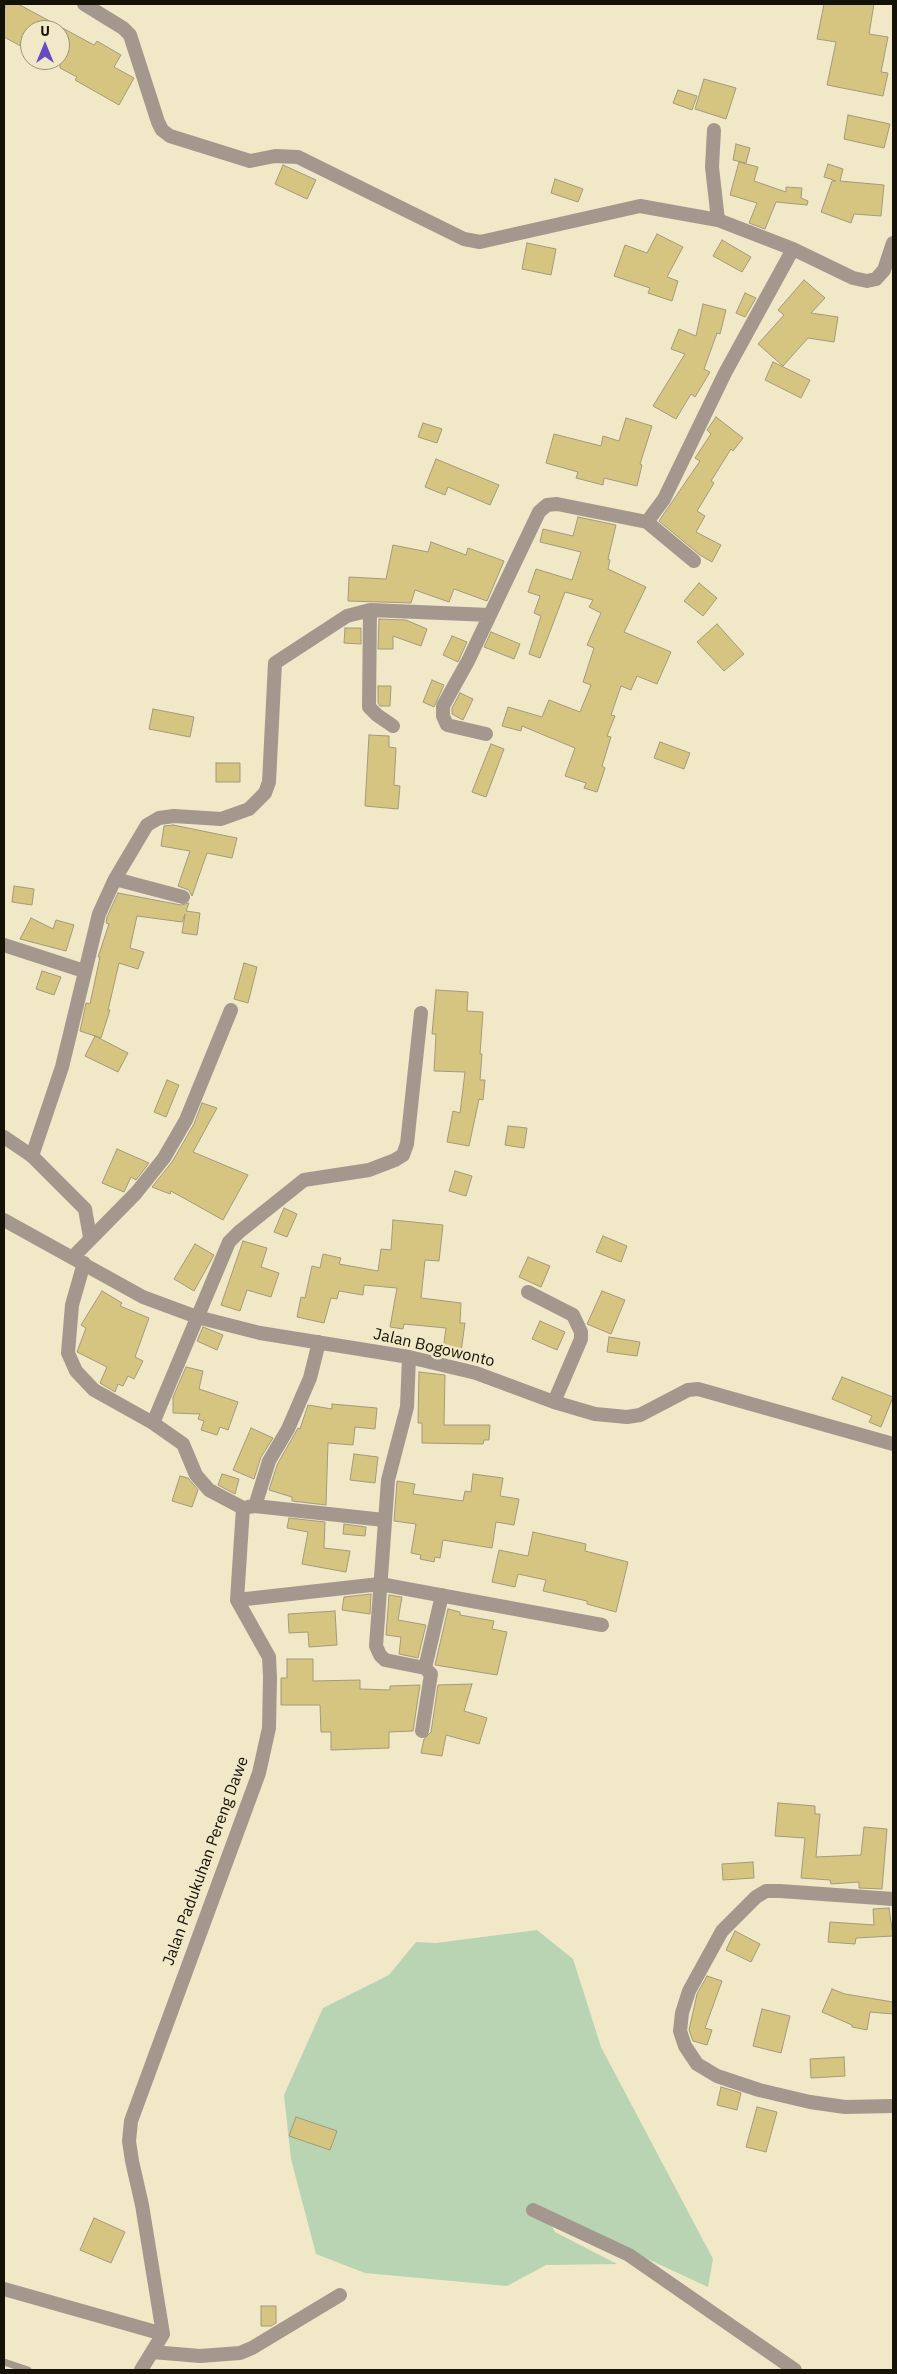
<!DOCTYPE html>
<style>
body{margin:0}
#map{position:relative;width:897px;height:2374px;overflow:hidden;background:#f0e8c7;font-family:"IBM Plex Sans",sans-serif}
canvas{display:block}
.frame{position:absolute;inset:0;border:5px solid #141106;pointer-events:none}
.north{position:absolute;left:20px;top:20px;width:50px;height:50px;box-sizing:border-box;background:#f0e8c7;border:1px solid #98927a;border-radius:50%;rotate:0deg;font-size:14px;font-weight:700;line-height:20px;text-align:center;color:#141106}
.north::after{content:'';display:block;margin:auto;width:18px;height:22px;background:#674ac3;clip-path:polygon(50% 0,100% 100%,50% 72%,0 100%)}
</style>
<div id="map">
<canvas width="897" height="2374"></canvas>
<div class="frame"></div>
<div class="north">U</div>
</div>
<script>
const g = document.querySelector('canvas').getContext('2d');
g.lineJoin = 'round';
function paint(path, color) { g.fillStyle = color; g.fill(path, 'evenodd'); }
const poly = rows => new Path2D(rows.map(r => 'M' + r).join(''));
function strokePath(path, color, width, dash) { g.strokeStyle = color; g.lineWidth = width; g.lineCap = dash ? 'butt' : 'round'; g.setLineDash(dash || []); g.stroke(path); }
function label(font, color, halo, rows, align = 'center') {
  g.font = font + ' "IBM Plex Sans",sans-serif'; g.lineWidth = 5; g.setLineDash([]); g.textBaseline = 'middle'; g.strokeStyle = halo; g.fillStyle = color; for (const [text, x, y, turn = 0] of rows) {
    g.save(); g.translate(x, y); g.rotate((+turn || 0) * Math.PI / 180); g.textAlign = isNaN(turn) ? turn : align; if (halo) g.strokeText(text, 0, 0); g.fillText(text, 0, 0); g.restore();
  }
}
paint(poly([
 [537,1930,573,1959,601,2047,713,2259,708,2287,555,2216,550,2223,555,2232,617,2264,546,2265,507,2286,365,2273,316,2254,291,2159,284,2095,323,2008,389,1975,416,1942,436,1943]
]), '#b8d4b2');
const building = poly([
 [7,4,18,4,94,45,97,41,121,55,114,67,134,78,119,105,75,80,77,77,60,68,60,30,30,30,30,51,4,37,4,9,7,4],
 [824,4,874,4,869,34,888,37,881,72,888,73,883,96,827,85,836,42,817,39,824,4],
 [704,79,736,88,726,119,695,109,704,79],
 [678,90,697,96,692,110,673,103,678,90],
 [848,115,890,124,884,148,844,139,848,115],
 [736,144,750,148,746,163,733,160,736,144],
 [739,162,758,167,754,181,786,192,786,187,802,188,801,198,808,201,807,205,776,202,765,229,749,223,757,203,730,195,739,162],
 [828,164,843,169,840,181,884,185,881,216,854,214,851,223,821,212,832,181,836,181,824,177,828,164],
 [283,165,316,180,307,199,275,184,283,165],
 [555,179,583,189,578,202,551,193,555,179],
 [657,234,683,247,667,277,678,281,672,301,648,293,650,288,614,276,625,245,647,253,657,234],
 [722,240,751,257,742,272,713,256,722,240],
 [527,243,556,249,551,275,522,269,527,243],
 [804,280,825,298,811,313,838,317,834,342,808,338,783,366,758,344,784,315,778,310,804,280],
 [745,293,756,298,745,317,736,313,745,293],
 [703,304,726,310,720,334,717,333,704,369,710,372,695,397,691,394,676,419,653,406,685,354,671,349,679,329,696,336,703,304],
 [773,362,810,380,801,398,765,380,773,362],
 [716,417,743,438,733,451,731,449,711,481,714,483,697,511,705,516,696,532,721,545,712,562,700,555,659,521,700,461,695,458,711,434,707,430,716,417],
 [626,418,652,426,640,464,642,465,637,486,604,478,603,485,576,478,578,472,546,463,554,434,601,446,603,436,619,441,626,418],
 [423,423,442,429,437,443,418,437,423,423],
 [436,459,499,485,490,505,448,487,445,495,425,487,436,459],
 [578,517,616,525,608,559,610,560,608,569,646,587,624,632,671,652,657,684,637,676,631,690,621,686,611,715,615,716,607,736,611,737,602,766,605,768,597,792,584,788,586,783,565,776,575,748,522,726,521,731,502,726,508,707,542,717,549,700,580,712,591,685,583,682,594,648,587,645,601,613,589,607,593,600,565,592,540,658,529,654,541,616,534,613,540,596,528,592,536,569,572,580,581,552,540,542,543,529,573,536,578,517],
 [431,542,466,555,468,548,504,561,487,601,454,589,449,602,415,590,411,603,348,601,349,577,386,579,393,545,428,552,431,542],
 [699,583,717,598,703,616,684,601,699,583],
 [379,619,406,620,427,629,421,646,393,636,393,649,378,649,379,619],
 [717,624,744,654,724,671,697,642,717,624],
 [345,628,361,628,361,644,344,643,345,628],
 [491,632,520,644,514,659,484,647,491,632],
 [452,636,467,642,458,662,443,655,452,636],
 [432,680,444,685,434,707,423,702,432,680],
 [378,686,391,686,390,706,380,706,378,703,378,686],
 [460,693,473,699,463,720,452,714,452,708,460,693],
 [153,709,194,717,190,737,149,729,153,709],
 [369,735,389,736,389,747,396,748,394,785,400,786,398,809,365,806,369,735],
 [660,742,690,753,684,769,654,758,660,742],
 [491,744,504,749,486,797,472,792,491,744],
 [216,763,240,763,240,782,216,782,216,763],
 [173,825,237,838,232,858,207,853,192,896,189,890,178,886,190,851,161,846,164,826,173,825],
 [14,886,34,889,32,905,12,902,14,886],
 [118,893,181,905,189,903,186,911,200,913,197,935,182,933,185,914,182,922,137,916,130,948,144,952,138,969,119,963,108,1010,110,1010,101,1038,80,1031,86,1003,90,1004,100,957,98,957,109,924,106,923,107,917,118,893],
 [31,918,53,929,56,920,74,925,66,951,20,939,31,918],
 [244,963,257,967,248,1003,234,999,244,963],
 [42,971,61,977,54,995,36,989,42,971],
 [436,990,468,992,467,1011,483,1012,480,1054,482,1054,480,1080,485,1080,483,1100,479,1099,469,1146,447,1142,453,1111,460,1113,465,1072,434,1071,436,1034,432,1034,436,990],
 [95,1036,128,1053,118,1072,85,1056,95,1036],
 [167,1080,179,1085,166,1117,154,1112,167,1080],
 [202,1103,217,1108,193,1152,248,1175,223,1220,171,1191,170,1194,152,1187,172,1162,194,1124,202,1103],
 [508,1126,527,1128,524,1148,505,1145,508,1126],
 [117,1149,149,1163,136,1180,131,1177,124,1192,102,1183,117,1149],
 [455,1171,472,1176,466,1196,449,1191,455,1171],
 [284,1208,297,1214,287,1237,274,1232,284,1208],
 [393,1220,443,1225,439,1261,425,1260,421,1298,461,1303,460,1323,465,1323,461,1352,443,1350,446,1328,404,1324,403,1329,390,1327,397,1288,364,1285,363,1295,339,1291,337,1299,331,1298,324,1323,297,1317,301,1297,305,1298,312,1266,320,1268,323,1254,341,1258,339,1264,378,1271,381,1249,391,1250,393,1220],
 [603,1236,627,1246,621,1262,596,1252,603,1236],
 [243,1241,267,1248,261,1267,279,1273,271,1297,247,1290,240,1311,221,1305,243,1241],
 [195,1244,214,1255,194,1291,174,1279,195,1244],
 [528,1257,550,1266,541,1287,519,1277,528,1257],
 [102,1291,122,1303,120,1306,149,1318,135,1357,143,1361,134,1379,128,1376,123,1386,118,1384,115,1392,100,1383,107,1367,77,1352,86,1328,81,1325,102,1291],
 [602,1291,625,1300,611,1334,587,1324,602,1291],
 [540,1321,565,1332,557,1350,532,1339,540,1321],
 [203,1327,223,1335,217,1350,197,1341,203,1327],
 [609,1337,640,1342,637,1356,607,1352,609,1337],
 [186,1367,203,1371,199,1389,238,1402,228,1430,220,1427,217,1435,201,1430,204,1421,198,1419,200,1414,173,1413,173,1397,186,1367],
 [419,1372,445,1375,444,1425,490,1425,489,1440,484,1440,483,1444,422,1443,422,1423,418,1423,419,1372],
 [842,1377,893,1397,881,1427,869,1422,872,1416,832,1399,842,1377],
 [332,1404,377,1408,375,1429,355,1427,353,1445,328,1443,326,1505,292,1501,292,1497,269,1490,277,1465,298,1428,300,1429,308,1405,332,1409,332,1404],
 [251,1428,273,1438,261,1457,254,1479,233,1470,251,1428],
 [354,1454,378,1457,375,1483,350,1480,354,1454],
 [222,1474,239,1479,235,1494,218,1485,222,1474],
 [473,1474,503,1478,500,1496,519,1499,514,1525,496,1522,492,1548,443,1540,440,1558,435,1557,434,1562,420,1559,421,1555,411,1553,416,1524,394,1521,397,1481,415,1484,413,1494,463,1501,465,1491,471,1492,473,1474],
 [180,1476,188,1478,198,1490,192,1507,172,1501,180,1476],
 [289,1518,325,1522,324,1548,350,1551,346,1572,302,1564,308,1532,287,1528,289,1518],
 [344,1524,366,1527,365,1536,343,1534,344,1524],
 [533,1532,586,1544,585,1551,628,1562,616,1612,587,1604,587,1601,543,1591,546,1580,518,1574,515,1587,492,1582,499,1550,528,1556,533,1532],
 [371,1594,370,1614,342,1610,344,1597,371,1594],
 [389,1595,402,1597,398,1620,426,1625,418,1658,399,1654,401,1637,386,1635,389,1595],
 [448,1609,460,1612,460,1615,494,1621,492,1629,507,1632,497,1675,435,1665,448,1609],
 [335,1611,337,1645,309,1647,308,1632,289,1633,288,1614,335,1611],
 [287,1659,313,1659,313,1681,360,1680,360,1689,390,1690,390,1686,420,1685,413,1731,389,1732,389,1748,331,1750,331,1732,321,1732,320,1705,281,1705,281,1678,287,1678,287,1659],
 [472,1684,464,1711,487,1718,479,1744,446,1735,442,1756,421,1753,424,1739,431,1732,438,1685,472,1684],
 [778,1803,815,1806,815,1814,820,1814,816,1857,861,1855,864,1827,887,1829,882,1889,859,1888,859,1882,831,1884,830,1880,801,1878,805,1838,775,1836,778,1803],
 [753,1862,754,1878,723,1880,722,1864,753,1862],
 [889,1908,893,1936,856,1938,855,1944,828,1942,830,1922,874,1925,873,1909,889,1908],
 [735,1931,760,1944,751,1962,726,1950,735,1931],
 [707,1976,722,1981,705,2028,712,2030,707,2045,693,2041,689,2030,697,1994,707,1976],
 [832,1989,845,1994,893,2002,893,2014,870,2012,867,2030,852,2027,852,2025,822,2012,832,1989],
 [762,2009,790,2016,781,2053,753,2046,762,2009],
 [844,2057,845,2076,811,2078,810,2059,844,2057],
 [721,2087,741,2093,737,2110,717,2105,721,2087],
 [757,2107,777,2112,766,2152,746,2147,757,2107],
 [296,2117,337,2131,330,2150,289,2136,296,2117],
 [94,2218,125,2232,111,2263,80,2250,94,2218],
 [261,2306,276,2306,276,2323,271,2326,261,2326,261,2306]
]);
paint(building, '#d6c580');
strokePath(building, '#a29a7c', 1);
strokePath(poly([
 [4,2362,28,2370]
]), '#a4988e', 7);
strokePath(poly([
 [84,4,123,28,130,35,158,122,162,130,170,136,250,161,275,156,298,157,464,239,480,242,640,206,718,220],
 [714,130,712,167,718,220,793,249],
 [647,522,664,499,725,373,793,249,853,278,867,281,876,279,884,270,893,243],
 [370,610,369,707,377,715,393,726],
 [486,734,447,725,443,716,443,706,468,661,539,512,547,505,557,504,647,522,694,561],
 [115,879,183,897],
 [4,945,84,971],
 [4,1137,32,1156,62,1067,99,914,115,879,147,825,159,818,174,816,221,819,249,809,265,793,269,782,275,663,347,616,370,610,490,615],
 [32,1156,85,1209,90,1237],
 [4,1220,143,1297,197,1317,260,1333,409,1357,476,1373,554,1402,595,1414,627,1417,640,1415,688,1390,698,1389,893,1444],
 [73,1257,136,1193,164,1158,186,1120,231,1010],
 [84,1263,72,1305,68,1353,76,1371,94,1390,153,1423,183,1444,196,1475,209,1490,243,1508,237,1600,269,1657,270,1677,269,1728,259,1773,131,2121,129,2141,132,2161,142,2205,163,2334,141,2370],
 [528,1292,573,1315,581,1332,581,1339,554,1402],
 [409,1357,407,1407,388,1480,376,1646,380,1655,385,1660,425,1668,431,1674,422,1731],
 [153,1423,229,1242,239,1232,304,1180,369,1170,395,1160,403,1155,407,1144,421,1013],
 [255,1506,269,1461,288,1429,310,1378,319,1342],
 [248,1507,255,1506,384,1520],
 [237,1600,380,1584,602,1625],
 [425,1668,442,1595],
 [893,1899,780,1891,766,1891,756,1897,722,1931,689,1991,682,2013,680,2031,685,2046,697,2064,717,2076,759,2090,810,2102,845,2107,893,2106],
 [533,2210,629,2255,795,2370],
 [4,2289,163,2334],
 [152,2352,200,2356,240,2353,252,2348,340,2295]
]), '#a4988e', 14);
label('16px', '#141106', '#f0e8c7', [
 ["Jalan Bogowonto",434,1348,13],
 ["Jalan Padukuhan Pereng Dawe",206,1861,-70]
]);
</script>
